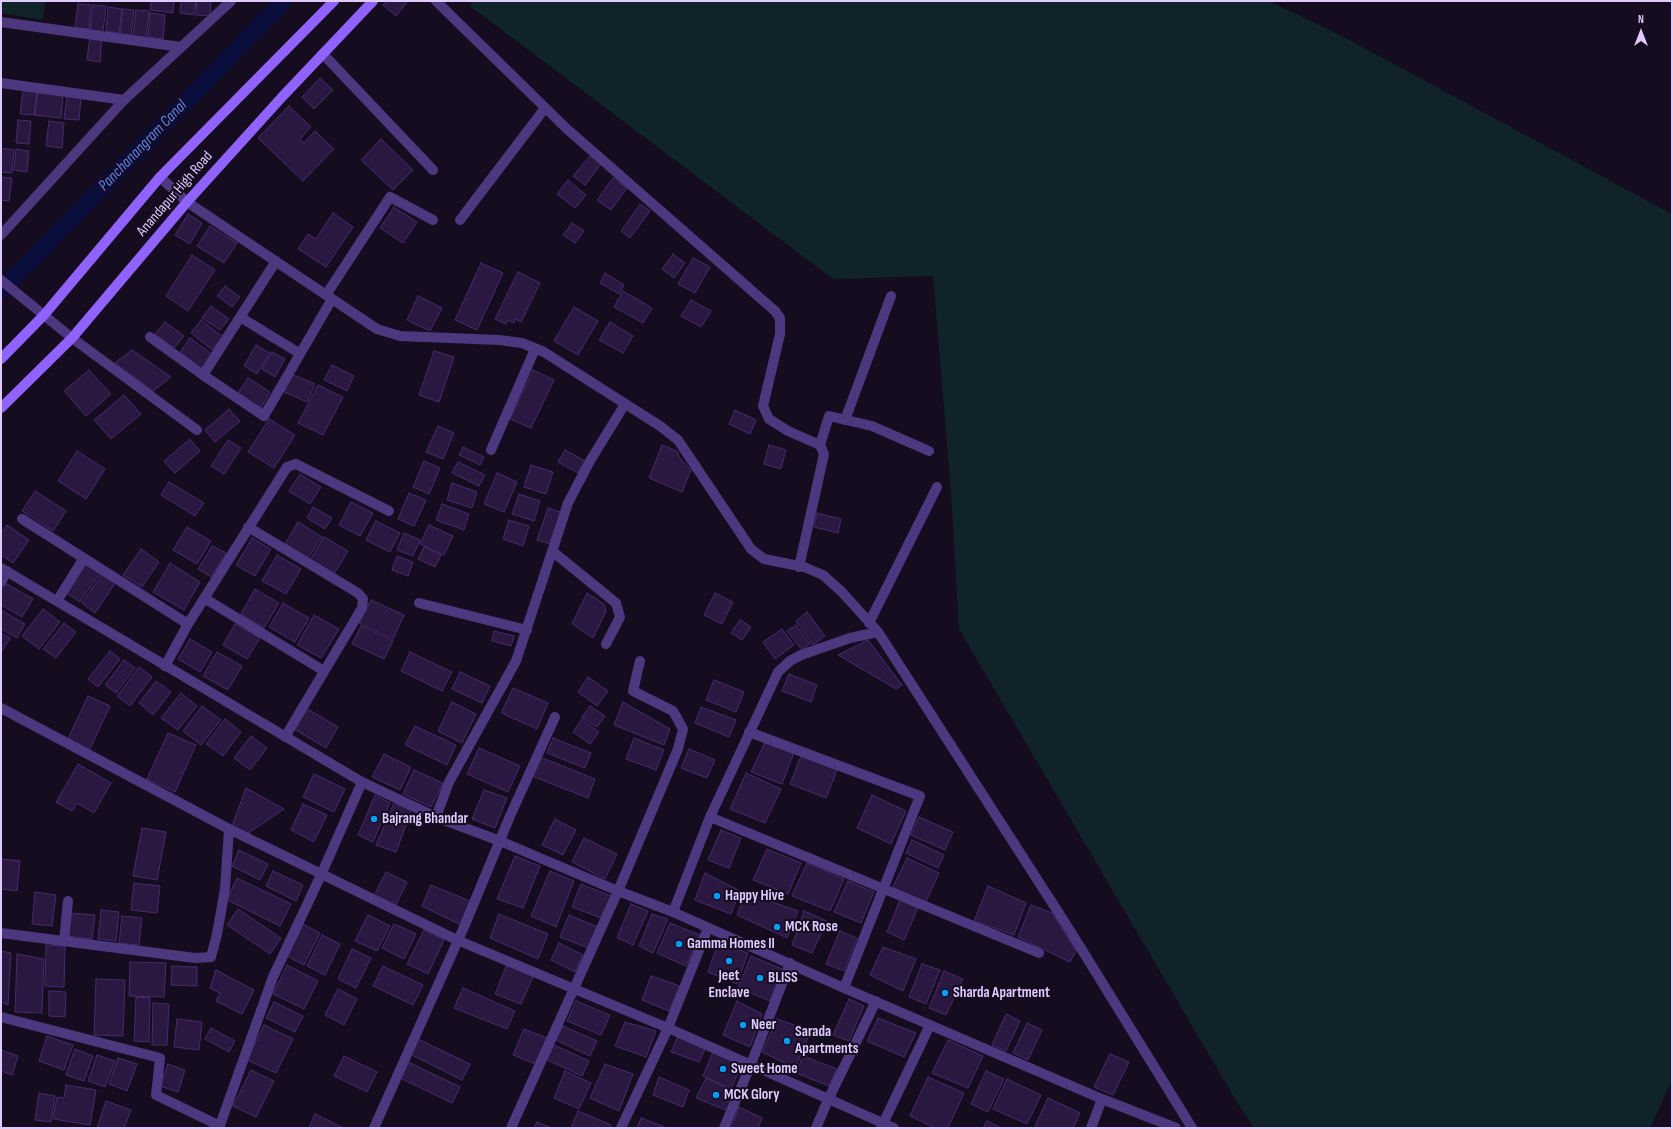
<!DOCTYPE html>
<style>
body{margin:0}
#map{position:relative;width:1673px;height:1129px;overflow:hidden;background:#150c1f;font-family:"Sofia Sans Condensed",sans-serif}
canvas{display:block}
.frame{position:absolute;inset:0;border:2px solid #dfcbff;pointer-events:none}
.north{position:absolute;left:1621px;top:12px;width:40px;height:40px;-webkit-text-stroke:3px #150c1f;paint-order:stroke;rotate:0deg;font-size:11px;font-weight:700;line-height:16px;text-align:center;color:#dfcbff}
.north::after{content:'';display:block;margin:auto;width:14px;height:18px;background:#dfcbff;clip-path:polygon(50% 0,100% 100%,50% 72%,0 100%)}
</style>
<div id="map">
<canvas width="1673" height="1129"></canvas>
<div class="frame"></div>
<div class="north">N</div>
</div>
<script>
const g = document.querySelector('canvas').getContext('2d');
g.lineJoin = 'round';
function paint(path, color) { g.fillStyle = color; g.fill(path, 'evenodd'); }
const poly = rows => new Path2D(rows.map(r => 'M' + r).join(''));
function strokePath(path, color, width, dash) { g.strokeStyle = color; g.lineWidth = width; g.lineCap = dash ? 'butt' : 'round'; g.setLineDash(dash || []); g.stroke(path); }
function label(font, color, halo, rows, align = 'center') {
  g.font = font + ' "Sofia Sans Condensed",sans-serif'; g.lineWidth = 4; g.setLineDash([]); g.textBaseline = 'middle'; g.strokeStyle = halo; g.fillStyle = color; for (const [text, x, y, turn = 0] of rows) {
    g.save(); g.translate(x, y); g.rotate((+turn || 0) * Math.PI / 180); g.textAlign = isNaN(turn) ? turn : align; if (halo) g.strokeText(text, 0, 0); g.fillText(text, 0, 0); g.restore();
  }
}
paint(poly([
 [1,1,45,1,43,20,1,13],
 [473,1,1269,1,1342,36,1672,214,1672,1080,1650,1128,1254,1128,1235,1099,959,629,951,493,933,276,833,279,470,6]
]), '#0f2329');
strokePath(poly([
 [1,291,284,1]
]), '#090e3c', 17);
const building = poly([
 [151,1,174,1,173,13,150,10,151,1],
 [181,1,196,1,194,15,180,13,181,1],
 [197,1,211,1,210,16,196,15,197,1],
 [387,1,408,1,396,16,383,5,387,1],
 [78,4,91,5,89,29,75,28,78,4],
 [93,5,106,6,103,32,90,30,93,5],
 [108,7,122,9,119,33,106,31,108,7],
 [123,9,134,10,131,35,120,34,123,9],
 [136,10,149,11,146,37,133,36,136,10],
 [150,13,165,15,163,39,148,37,150,13],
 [90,36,102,38,100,62,87,60,90,36],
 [320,78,333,90,314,109,302,97,320,78],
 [23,90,37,91,34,115,20,114,23,90],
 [38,92,63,95,61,118,35,115,38,92],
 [67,96,81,98,79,120,64,119,67,96],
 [289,106,311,127,300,139,304,143,315,131,334,149,303,181,258,138,289,106],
 [18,120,31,121,29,144,16,143,18,120],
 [49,121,64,123,62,148,46,146,49,121],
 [381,139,413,170,393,190,361,160,381,139],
 [1,148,14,150,12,173,1,172,1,148],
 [16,149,29,151,27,172,14,170,16,149],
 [590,156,601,164,585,185,573,176,590,156],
 [1,177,12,178,9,201,1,200,1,177],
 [613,178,627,188,611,210,597,200,613,178],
 [568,180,586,195,575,208,557,194,568,180],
 [640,204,650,211,630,238,621,231,640,204],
 [394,207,417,222,403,243,380,228,394,207],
 [333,213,353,227,326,267,298,249,308,234,316,239,333,213],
 [188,214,202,223,190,244,175,235,188,214],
 [572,223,584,231,575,243,563,235,572,223],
 [210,226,237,243,224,263,197,246,210,226],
 [673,254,685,263,674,278,662,269,673,254],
 [192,255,215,270,188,311,166,296,192,255],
 [693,258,710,267,695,293,678,284,693,258],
 [481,263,503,273,477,330,455,320,481,263],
 [518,272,540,283,521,322,515,319,514,323,508,320,506,324,495,319,518,272],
 [605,273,624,285,619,294,600,283,605,273],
 [225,286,240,297,232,307,217,296,225,286],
 [623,291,652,308,643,323,614,307,623,291],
 [418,296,442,308,430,331,407,320,418,296],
 [691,300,711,311,701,327,681,316,691,300],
 [211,306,229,319,220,330,202,318,211,306],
 [574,307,598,321,578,355,554,341,574,307],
 [201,320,223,337,212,350,191,333,201,320],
 [165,322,184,336,174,348,155,334,165,322],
 [610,322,633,336,623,353,599,340,610,322],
 [190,338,213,355,202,369,180,352,190,338],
 [256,345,270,353,257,374,244,366,256,345],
 [132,350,171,377,153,391,115,363,132,350],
 [434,351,454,357,439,402,419,395,434,351],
 [272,352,285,359,275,377,262,369,272,352],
 [332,365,354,376,347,391,324,380,332,365],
 [89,370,111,394,86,416,64,391,89,370],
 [533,370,554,380,531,428,510,419,533,370],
 [291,374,315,384,307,402,284,392,291,374],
 [248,378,270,392,261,408,238,393,248,378],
 [318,385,343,397,323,435,298,423,318,385],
 [124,395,141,414,111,439,94,420,124,395],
 [229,409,240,421,215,442,205,430,229,409],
 [735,410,756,420,750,434,729,424,735,410],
 [269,419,295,435,274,468,248,452,269,419],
 [438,426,454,433,443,459,426,452,438,426],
 [190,439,200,451,175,473,164,461,190,439],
 [228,440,241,448,224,474,211,466,228,440],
 [662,445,677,451,680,458,691,470,682,492,649,478,662,445],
 [769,445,786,450,781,469,764,464,769,445],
 [463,447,484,457,480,465,459,455,463,447],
 [565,450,585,461,578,473,558,462,565,450],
 [77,451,105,469,86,499,58,481,77,451],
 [424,461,440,468,429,494,413,487,424,461],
 [458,462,485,475,479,486,452,473,458,462],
 [531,465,553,472,546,494,524,487,531,465],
 [497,473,517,482,504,512,484,504,497,473],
 [300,474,321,487,310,504,289,491,300,474],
 [169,482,204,503,195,516,161,495,169,482],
 [452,483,477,492,472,508,447,500,452,483],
 [35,491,66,511,53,531,22,511,35,491],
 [409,493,426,500,414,526,398,519,409,493],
 [519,494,540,501,534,521,512,514,519,494],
 [351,502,373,513,360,536,339,525,351,502],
 [442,504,469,514,464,530,436,520,442,504],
 [313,507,332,518,325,529,307,518,313,507],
 [548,508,561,512,551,544,537,540,548,508],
 [817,513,841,519,838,533,814,527,817,513],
 [509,520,529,526,523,546,503,539,509,520],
 [376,521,400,533,390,552,366,540,376,521],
 [298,522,322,537,308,558,285,544,298,522],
 [7,525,29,540,13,563,1,555,1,533,7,525],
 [429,525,453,536,444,555,420,544,429,525],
 [187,527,211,541,197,564,173,550,187,527],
 [404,533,420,540,413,556,397,550,404,533],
 [324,537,348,551,334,574,310,560,324,537],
 [252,538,271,549,255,576,236,565,252,538],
 [212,546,226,553,211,577,198,569,212,546],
 [424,547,441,555,435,567,418,559,424,547],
 [141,549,159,562,142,587,123,575,141,549],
 [277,555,301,569,286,594,262,581,277,555],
 [397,556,413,562,408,576,392,570,397,556],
 [170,563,200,582,184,610,153,592,170,563],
 [86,564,100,573,80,602,66,593,86,564],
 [102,574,115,583,95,613,82,603,102,574],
 [5,583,33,599,22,617,1,605,1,590,5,583],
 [255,589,279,603,264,628,241,614,255,589],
 [587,593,604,604,606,611,593,638,572,624,587,593],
 [715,593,733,602,722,624,704,615,715,593],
 [371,600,404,615,393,639,359,623,371,600],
 [283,603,309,618,295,642,269,627,283,603],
 [43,609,60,622,39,649,22,636,43,609],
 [1,610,25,624,17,638,1,629,1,610],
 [807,612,825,636,813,645,796,621,807,612],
 [314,615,339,629,321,658,297,645,314,615],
 [740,620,751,627,742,640,731,633,740,620],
 [64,623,76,632,56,658,43,649,64,623],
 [235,624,260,638,247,659,223,645,235,624],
 [796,625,810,644,802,650,787,631,796,625],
 [361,626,393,641,384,659,352,644,361,626],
 [782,629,794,645,775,659,763,642,782,629],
 [494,631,514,636,511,646,492,641,494,631],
 [1,633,10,638,2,651,1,650,1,633],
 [190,639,212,652,200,672,178,659,190,639],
 [868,640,902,685,896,689,838,655,868,640],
 [110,651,120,659,98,687,88,679,110,651],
 [217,652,242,666,228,690,203,676,217,652],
 [410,652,452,672,442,691,401,671,410,652],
 [124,660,135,668,116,693,105,685,124,660],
 [139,667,152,677,130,706,117,696,139,667],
 [460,672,490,686,482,703,452,689,460,672],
 [789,674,817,685,811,702,782,691,789,674],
 [588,677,608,691,597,706,578,692,588,677],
 [714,680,744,692,736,712,706,700,714,680],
 [156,681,171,692,153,715,139,703,156,681],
 [513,688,548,703,537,729,501,713,513,688],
 [181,693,197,706,178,730,161,718,181,693],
 [88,696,110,706,89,751,67,741,88,696],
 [452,702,476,714,462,743,438,731,452,702],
 [623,702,670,729,664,745,614,725,623,702],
 [202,706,221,720,201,745,183,731,202,706],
 [590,706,605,716,597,727,582,717,590,706],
 [701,707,736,720,729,737,695,723,701,707],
 [306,708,338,727,326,748,294,729,306,708],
 [225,719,241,732,223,756,206,744,225,719],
 [582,719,599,732,590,744,573,732,582,719],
 [415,726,456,745,447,765,405,745,415,726],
 [168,733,196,745,175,792,147,779,168,733],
 [251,736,267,748,250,770,234,758,251,736],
 [553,738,591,753,585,768,547,753,553,738],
 [634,738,664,750,656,770,626,759,634,738],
 [766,740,795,750,782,784,751,772,766,740],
 [479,748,520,766,508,792,467,774,479,748],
 [689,749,715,760,707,778,681,768,689,749],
 [384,754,411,767,400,790,372,777,384,754],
 [801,756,837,770,826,798,790,784,801,756],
 [540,757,595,779,588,798,532,776,540,757],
 [78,764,111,783,94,813,77,803,72,811,56,802,78,764],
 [414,770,443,783,431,807,403,794,414,770],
 [746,773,781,789,765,823,730,809,746,773],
 [314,774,345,789,334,812,303,797,314,774],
 [246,788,284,809,247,834,232,826,246,788],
 [484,790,507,798,495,828,472,819,484,790],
 [375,795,390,803,373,842,358,835,375,795],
 [872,795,906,811,891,844,857,828,872,795],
 [394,803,411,811,396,852,376,845,394,803],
 [303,804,327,815,314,842,291,830,303,804],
 [919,817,953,832,945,850,911,835,919,817],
 [555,819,576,830,563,855,542,845,555,819],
 [142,828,166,832,157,880,133,876,142,828],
 [721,830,741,838,729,868,708,860,721,830],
 [584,838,617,854,605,879,572,862,584,838],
 [912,840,944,855,938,868,906,853,912,840],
 [767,849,801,863,788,894,753,880,767,849],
 [239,850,268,864,260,880,232,866,239,850],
 [515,856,540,866,523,908,497,899,515,856],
 [907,858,939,873,925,904,892,889,907,858],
 [1,859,20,861,17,891,1,889,1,859],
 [807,863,844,879,830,911,792,896,807,863],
 [273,871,303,885,296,901,266,886,273,871],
 [550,871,574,881,556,927,531,916,550,871],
 [386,872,407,882,395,907,374,896,386,872],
 [705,873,740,891,731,914,695,900,705,873],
 [237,878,291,904,280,926,227,900,237,878],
 [848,881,874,892,861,923,834,912,848,881],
 [134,883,160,886,157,913,131,910,134,883],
 [581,884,611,896,601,918,572,907,581,884],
 [431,885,470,901,461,925,422,906,431,885],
 [988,886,1026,903,1014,935,974,921,988,886],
 [35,892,56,895,52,926,32,924,35,892],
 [746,893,798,911,787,938,737,915,746,893],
 [900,900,918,908,904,940,887,932,900,900],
 [631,904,648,911,633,945,617,938,631,904],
 [1031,905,1052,913,1076,951,1070,962,1018,937,1031,905],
 [238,909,281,938,270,954,227,925,238,909],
 [101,910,119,912,116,941,98,939,101,910],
 [804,911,827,921,812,953,792,945,804,911],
 [70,913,95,915,92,939,67,936,70,913],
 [499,914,548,934,538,959,490,938,499,914],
 [652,914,668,919,653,953,639,946,652,914],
 [368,915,390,926,377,951,355,941,368,915],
 [569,915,598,927,588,948,560,937,569,915],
 [122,916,142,918,139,945,119,943,122,916],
 [670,923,700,935,686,966,657,953,670,923],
 [303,924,320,933,304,965,287,956,303,924],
 [394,924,416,934,404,959,382,948,394,924],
 [424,930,444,940,428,974,407,964,424,930],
 [840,931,857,938,844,971,826,964,840,931],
 [322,935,340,944,325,975,307,966,322,935],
 [559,943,583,955,575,972,551,960,559,943],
 [718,943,748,953,737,984,708,972,718,943],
 [46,945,65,946,64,987,45,986,46,945],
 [883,947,916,959,903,991,870,975,883,947],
 [352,949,371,958,356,988,338,979,352,949],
 [1,951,11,953,8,1005,1,1002,1,951],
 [17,954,44,959,42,1013,15,1012,17,954],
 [751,956,782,969,770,1001,738,988,751,956],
 [130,962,166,963,164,997,129,996,130,962],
 [507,964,534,975,521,1004,495,994,507,964],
 [922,964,940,970,926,1004,909,997,922,964],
 [287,965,318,981,304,1009,273,994,287,965],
 [172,966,197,967,197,986,171,985,172,966],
 [383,966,423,985,413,1005,373,986,383,966],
 [216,970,254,990,242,1014,216,1001,220,993,210,988,216,970],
 [944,971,963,979,946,1015,929,1008,944,971],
 [651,976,680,986,669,1011,642,1000,651,976],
 [96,979,125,980,123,1036,94,1035,96,979],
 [463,988,515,1011,507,1029,454,1008,463,988],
 [338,989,357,999,344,1025,325,1015,338,989],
 [49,991,66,992,65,1017,49,1016,49,991],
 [136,997,150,998,149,1042,134,1041,136,997],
 [849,999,864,1006,849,1041,833,1035,849,999],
 [576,1001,610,1015,601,1035,567,1021,576,1001],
 [737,1001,762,1014,750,1047,723,1035,737,1001],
 [274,1002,303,1016,295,1032,266,1018,274,1002],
 [153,1003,169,1004,167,1045,152,1045,153,1003],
 [1006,1014,1020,1021,1006,1051,992,1045,1006,1014],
 [878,1018,916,1033,904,1057,867,1041,878,1018],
 [177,1019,202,1022,199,1050,174,1047,177,1019],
 [777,1019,811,1031,795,1068,762,1052,777,1019],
 [625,1022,656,1031,646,1057,615,1046,625,1022],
 [1027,1023,1042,1030,1028,1060,1013,1053,1027,1023],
 [264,1025,293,1039,276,1073,247,1060,264,1025],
 [563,1026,597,1041,590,1056,556,1040,563,1026],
 [211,1028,235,1041,229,1052,205,1039,211,1028],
 [524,1029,547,1038,535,1064,513,1055,524,1029],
 [47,1036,73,1045,64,1070,39,1061,47,1036],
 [678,1036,706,1047,699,1062,671,1052,678,1036],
 [418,1039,470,1064,462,1080,410,1054,418,1039],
 [948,1040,983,1056,968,1088,932,1073,948,1040],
 [554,1045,589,1061,582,1076,547,1060,554,1045],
 [75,1049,93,1056,84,1081,66,1075,75,1049],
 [714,1049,742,1063,731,1089,703,1076,714,1049],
 [1,1050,18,1056,12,1075,1,1071,1,1050],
 [1110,1054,1129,1062,1113,1095,1094,1087,1110,1054],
 [97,1055,115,1061,105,1087,88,1081,97,1055],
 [344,1056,377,1072,367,1092,334,1076,344,1056],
 [803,1056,837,1069,829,1086,796,1073,803,1056],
 [118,1058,137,1064,127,1091,109,1084,118,1058],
 [408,1062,460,1087,452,1103,400,1078,408,1062],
 [168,1064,185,1070,178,1092,160,1086,168,1064],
 [605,1064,633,1074,619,1111,590,1098,605,1064],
 [251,1070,274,1081,256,1117,233,1106,251,1070],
 [565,1071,591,1083,579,1109,554,1098,565,1071],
 [986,1071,1004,1079,988,1112,971,1104,986,1071],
 [659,1077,689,1090,683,1107,653,1095,659,1077],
 [928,1077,964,1093,948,1128,935,1128,910,1116,928,1077],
 [706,1078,736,1092,728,1111,696,1098,706,1078],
 [1007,1079,1041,1095,1027,1124,993,1109,1007,1079],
 [66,1085,96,1090,90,1125,53,1119,57,1097,64,1098,66,1085],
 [39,1093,55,1096,51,1122,35,1120,39,1093],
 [1048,1098,1080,1113,1073,1128,1040,1128,1035,1126,1048,1098],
 [106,1101,131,1110,124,1128,97,1128,106,1101],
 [739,1107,762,1118,758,1128,731,1128,739,1107],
 [578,1111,611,1125,610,1128,571,1128,578,1111],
 [315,1114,344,1128,309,1128,315,1114],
 [641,1118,667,1128,637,1128,641,1118],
 [987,1121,1001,1128,983,1128,987,1121],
 [537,1122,552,1128,534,1128,537,1122]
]);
paint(building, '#2b1840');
strokePath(building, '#492a6d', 1);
strokePath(poly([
 [436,1,567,129,775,311,780,318,780,334,763,406,769,419,788,431,820,445,824,454,799,567],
 [1,22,181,47],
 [323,54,433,170],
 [1,83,124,100],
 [160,177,187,202,377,329,400,336,499,340,522,343,544,352,660,426,678,440,751,549,764,559,804,567,823,575,842,592,878,632,1069,929,1192,1128],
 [460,220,545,108],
 [1,235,124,100,231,1],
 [1,280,72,338,197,430],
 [326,295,390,197,433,220],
 [240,317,299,353],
 [150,337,203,375,276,261],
 [203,375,264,416,332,299],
 [845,420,891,296],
 [820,445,829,416,872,426,929,451],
 [491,450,535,349],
 [22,519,188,624],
 [248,527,358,593,363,599,362,608,285,737],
 [552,551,616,603,620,617,606,644],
 [1,568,362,782,436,817,500,841,618,891,673,912,844,988,1102,1099,1176,1128],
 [1,582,7,571],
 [204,598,324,671],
 [57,601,84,558],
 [419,603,527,630],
 [869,623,937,487],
 [165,666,188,624,287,467,296,464,389,511],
 [1,708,229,829,457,940,668,1028,894,1128],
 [749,732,920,796,844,988],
 [436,817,449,782,516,661,568,503,590,461,625,404],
 [710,817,1039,953],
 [673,912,710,817,778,672,790,661,801,655,850,638,878,632],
 [1,933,195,958,211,957,217,934,225,889,229,829],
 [64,941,68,901],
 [1,1017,160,1058,156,1095,220,1126],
 [219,1128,273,977,321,875,362,782],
 [374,1128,464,927,510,816,555,717],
 [511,1128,618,891,678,749,683,729,673,711,633,691,640,661],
 [621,1128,668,1028,708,928],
 [724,1128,751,1064,790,963],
 [816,1128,828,1100,876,1001],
 [881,1128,930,1025],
 [1091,1128,1102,1099]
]), '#4d377f', 10);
strokePath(poly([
 [1,359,44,315,160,177,334,1],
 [1,408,72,338,187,202,282,97,373,1]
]), '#9062ff', 10);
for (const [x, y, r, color] of [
 [374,819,4,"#009cf6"],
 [717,896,4,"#009cf6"],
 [777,927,4,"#009cf6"],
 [679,944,4,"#009cf6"],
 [729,961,4,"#009cf6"],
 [760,978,4,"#009cf6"],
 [945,993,4,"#009cf6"],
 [743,1025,4,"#009cf6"],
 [787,1041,4,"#009cf6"],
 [723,1069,4,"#009cf6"],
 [716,1095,4,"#009cf6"]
]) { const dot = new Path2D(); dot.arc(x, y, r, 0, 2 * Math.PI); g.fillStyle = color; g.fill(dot); strokePath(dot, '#150c1f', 1.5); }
label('15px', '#dfcbff', '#150c1f', [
 ["Anandapur High Road",175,194,-49]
]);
label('bold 15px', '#dfcbff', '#150c1f', [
 ["Bajrang Bhandar",382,819],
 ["Happy Hive",725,896],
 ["MCK Rose",785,927],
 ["Gamma Homes II",687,944],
 ["Jeet",729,976,"center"],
 ["Enclave",729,993,"center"],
 ["BLISS",768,978],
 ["Sharda Apartment",953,993],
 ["Neer",751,1025],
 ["Sarada",795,1032],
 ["Apartments",795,1049],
 ["Sweet Home",731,1069],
 ["MCK Glory",724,1095]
], 'left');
label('italic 16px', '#5986ff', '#150c1f', [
 ["Panchanangram Canal",143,146,-46]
]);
</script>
